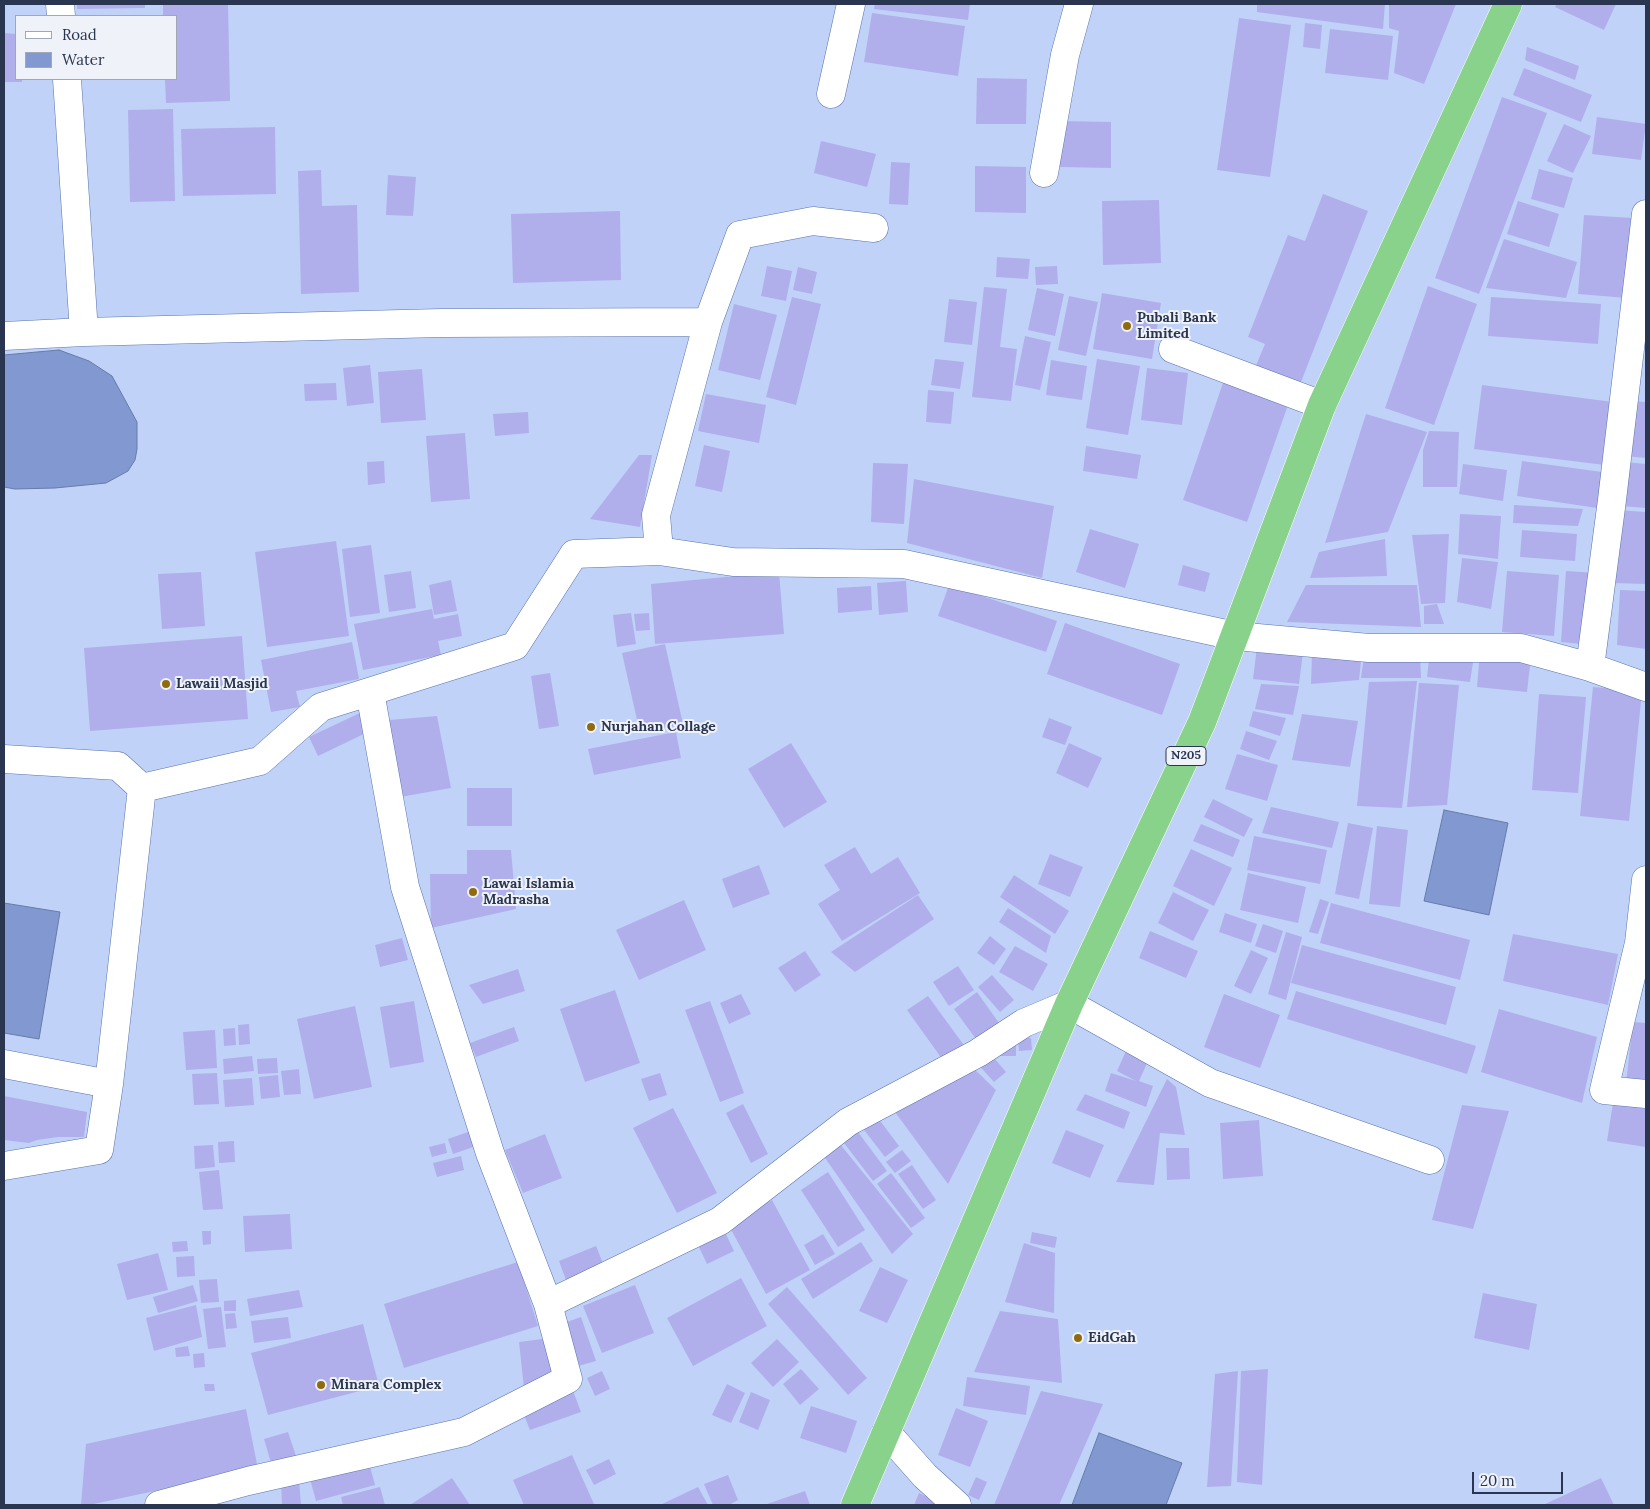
<!DOCTYPE html>
<style>
body{margin:0}
#map{position:relative;width:1650px;height:1509px;overflow:hidden;background:#c0d2f8;font-family:Lora,serif}
canvas{display:block}
.frame{position:absolute;inset:0;border:5px solid #2a364f;pointer-events:none}
.legend{position:absolute;left:15px;top:15px;width:162px;height:65px;box-sizing:border-box;background:#eff2f9;border:1px solid #a0a7b5;margin:0;padding:6px 9px;list-style:none;font-size:15px;color:#2a364f}
.legend li{display:flex;align-items:center;gap:10px;height:25px}
.legend b{width:25px;border:1px solid #a0a7b5}
.scale{position:absolute;left:1472px;top:1472px;width:91px;height:22px;box-sizing:border-box;border:2px solid #2a364f;border-top:0;padding-left:6px;font-size:15px;line-height:18px;white-space:nowrap;color:#2a364f;-webkit-text-stroke:4px #eff2f9;paint-order:stroke}
</style>
<div id="map">
<canvas width="1650" height="1509"></canvas>
<div class="frame"></div>
<ul class="legend">
<li><b style="height:6px;background:#fff"></b>Road</li>
<li><b style="height:14px;background:#8199d0"></b>Water</li>
</ul>
<div class="scale">20 m</div>
</div>
<script>
const g = document.querySelector('canvas').getContext('2d');
g.lineJoin = 'round';
function paint(path, color) { g.fillStyle = color; g.fill(path, 'evenodd'); }
const poly = rows => new Path2D(rows.map(r => 'M' + r).join(''));
function strokePath(path, color, width, dash) { g.strokeStyle = color; g.lineWidth = width; g.lineCap = dash ? 'butt' : 'round'; g.setLineDash(dash || []); g.stroke(path); }
function label(font, color, halo, rows, align = 'center') {
  g.font = font + ' Lora,serif'; g.lineWidth = 4; g.setLineDash([]); g.textBaseline = 'middle'; g.strokeStyle = halo; g.fillStyle = color; for (const [text, x, y, turn = 0] of rows) {
    g.save(); g.translate(x, y); g.rotate((+turn || 0) * Math.PI / 180); g.textAlign = isNaN(turn) ? turn : align; if (halo) g.strokeText(text, 0, 0); g.fillText(text, 0, 0); g.restore();
  }
}
const water = poly([
 [59,350,89,361,112,376,137,422,137,449,135,460,128,471,106,483,55,488,15,489,4,487,4,355,59,350],
 [1444,810,1508,823,1489,915,1424,901,1444,810],
 [4,903,60,912,39,1039,4,1033,4,903],
 [1099,1433,1182,1463,1166,1505,1072,1505,1099,1433]
]);
paint(water, '#8199d0');
strokePath(water, '#677ba9', 1);
paint(poly([
 [77,4,145,4,145,8,77,9],
 [163,4,228,4,230,101,166,103,165,79,176,79,176,16,163,16],
 [875,4,970,4,968,20,874,9],
 [1257,4,1385,4,1383,29,1257,12],
 [1389,4,1456,4,1424,84,1394,73,1399,31,1389,28],
 [1557,4,1616,4,1604,30,1555,7],
 [872,13,965,26,958,76,864,62],
 [1239,18,1291,25,1270,177,1217,170],
 [1305,23,1322,25,1320,49,1303,47],
 [1330,29,1393,36,1388,80,1325,73],
 [4,33,16,34,16,79,22,79,22,82,4,82],
 [1527,47,1579,66,1575,80,1525,60],
 [1524,68,1592,95,1581,122,1513,95],
 [977,78,1027,79,1026,124,976,124],
 [1502,97,1547,113,1479,294,1435,278],
 [173,109,175,201,130,202,128,110],
 [1597,117,1646,124,1641,160,1592,154],
 [1060,121,1111,122,1111,168,1060,167],
 [1564,124,1591,136,1573,173,1547,161],
 [275,127,276,194,183,196,181,129],
 [821,141,876,154,867,187,814,173],
 [891,162,910,163,908,205,889,204],
 [975,166,1026,167,1026,213,975,212],
 [1539,169,1573,178,1564,208,1531,199],
 [321,170,322,206,357,205,359,292,301,294,298,171],
 [388,175,416,177,413,216,386,215],
 [1323,194,1368,211,1297,392,1252,375,1265,344,1248,337,1288,235,1305,241],
 [1159,200,1161,263,1103,265,1102,201],
 [1518,201,1559,214,1549,247,1507,234],
 [620,211,621,280,513,283,511,214],
 [1584,215,1633,218,1627,298,1578,294],
 [1504,239,1577,262,1566,298,1486,288],
 [997,257,1030,259,1028,279,996,277],
 [767,266,792,271,786,301,761,296],
 [1057,266,1058,284,1036,285,1035,267],
 [798,267,817,272,812,294,793,290],
 [1428,286,1477,304,1434,425,1385,408],
 [984,287,1007,289,1000,347,1017,349,1011,401,972,397],
 [1037,288,1064,294,1055,336,1028,330],
 [1102,293,1161,303,1152,359,1093,349],
 [1069,296,1098,302,1086,356,1058,350],
 [792,297,821,304,796,405,766,397],
 [1491,297,1601,304,1598,344,1488,336],
 [949,299,977,302,972,345,944,342],
 [734,304,777,315,760,380,718,370],
 [1025,336,1051,342,1040,390,1015,385],
 [935,359,964,362,960,389,931,385],
 [1097,359,1140,366,1128,435,1086,428],
 [1051,360,1087,366,1082,400,1046,395],
 [370,365,374,403,347,406,343,368],
 [1147,368,1188,373,1182,425,1141,420],
 [422,369,426,420,381,423,378,372],
 [1224,380,1289,402,1247,522,1183,500],
 [336,383,337,400,305,401,304,384],
 [1482,385,1613,402,1605,465,1474,449],
 [928,390,954,392,951,424,926,422],
 [706,394,766,405,759,443,698,431],
 [1631,401,1646,402,1646,458,1625,456],
 [528,412,529,433,495,436,493,414],
 [1366,414,1427,432,1388,532,1325,543],
 [1429,431,1459,432,1457,487,1423,487,1423,450],
 [465,433,470,499,431,502,426,436],
 [704,445,730,451,722,492,695,486],
 [1086,446,1141,455,1137,479,1083,471],
 [639,455,652,455,640,527,590,519],
 [384,461,385,483,368,485,367,462],
 [1522,461,1602,472,1597,508,1517,496],
 [1625,462,1646,464,1646,508,1621,506],
 [873,463,908,464,904,524,871,522],
 [1463,464,1507,470,1503,501,1459,494],
 [914,479,1054,506,1042,578,907,543],
 [1514,505,1583,509,1578,526,1513,523],
 [1617,510,1646,512,1646,584,1613,583],
 [1460,514,1501,516,1498,559,1458,554],
 [1090,529,1139,544,1125,588,1076,572],
 [1522,530,1577,534,1575,561,1520,557],
 [1449,534,1445,603,1421,604,1412,535],
 [1385,539,1387,576,1310,578,1319,552],
 [336,541,349,636,267,647,255,552],
 [371,545,380,613,350,617,342,549],
 [1462,558,1498,562,1491,609,1457,602],
 [1183,565,1210,573,1205,592,1178,585],
 [411,571,416,608,389,612,384,575],
 [1507,571,1559,575,1554,636,1502,632],
 [1566,571,1597,573,1592,645,1561,642],
 [201,572,205,626,162,629,158,574],
 [779,572,784,634,655,644,651,584],
 [451,580,457,611,434,615,429,585],
 [906,581,908,612,879,615,877,583],
 [949,585,1057,621,1046,652,938,616],
 [1306,585,1417,585,1421,627,1287,622],
 [871,586,872,610,838,613,837,588],
 [1620,590,1646,591,1646,649,1617,645],
 [1437,604,1444,624,1424,624,1424,606],
 [432,609,434,619,458,614,462,636,438,641,441,655,363,670,354,624],
 [631,613,636,644,617,647,613,615],
 [649,613,650,630,636,631,634,614],
 [1065,623,1180,664,1162,715,1047,674],
 [242,636,248,719,90,731,84,648],
 [352,642,359,679,296,691,300,707,271,712,261,660],
 [665,644,683,724,640,733,622,653],
 [1257,647,1303,652,1299,684,1253,679],
 [1430,651,1474,656,1470,682,1427,677],
 [1480,651,1531,656,1527,692,1477,687],
 [1362,652,1359,680,1311,684,1312,654],
 [1420,654,1421,678,1361,678,1364,656],
 [550,673,559,726,539,729,531,676],
 [1417,681,1402,808,1357,806,1369,682],
 [1419,683,1459,685,1447,805,1407,807],
 [1261,684,1299,686,1293,715,1255,709],
 [1593,687,1642,691,1629,821,1580,816],
 [1539,694,1586,697,1578,793,1532,790],
 [364,711,368,732,318,756,309,737],
 [1253,711,1286,718,1280,736,1249,726],
 [1302,714,1358,721,1350,767,1292,760],
 [437,716,451,788,400,797,389,720],
 [1049,718,1072,727,1065,745,1042,737],
 [1246,731,1277,741,1269,760,1240,749],
 [676,732,681,758,594,775,588,749],
 [791,743,827,802,784,828,748,769],
 [1069,743,1102,758,1088,788,1056,773],
 [1237,754,1278,765,1267,801,1225,789],
 [467,788,512,788,512,826,467,826],
 [1213,799,1253,819,1244,837,1204,817],
 [1271,807,1339,822,1332,848,1262,833],
 [1348,823,1373,828,1359,899,1335,894],
 [1201,824,1240,840,1233,857,1193,841],
 [1377,826,1408,830,1400,907,1369,904],
 [1254,836,1327,850,1320,884,1247,870],
 [855,847,871,874,898,857,920,893,842,941,818,904,840,890,824,865],
 [1191,849,1232,868,1214,906,1173,886],
 [467,850,511,850,516,909,431,928,430,874,467,874],
 [1050,854,1083,867,1070,897,1038,884],
 [759,865,770,894,733,908,722,879],
 [1248,873,1306,887,1298,923,1240,910],
 [1014,875,1069,911,1055,934,1000,897],
 [1173,892,1209,910,1193,941,1158,923],
 [918,895,934,919,855,972,831,952],
 [1320,899,1329,902,1318,934,1309,932],
 [684,900,706,950,639,980,616,930],
 [1331,903,1470,940,1460,980,1320,943],
 [1008,908,1051,936,1046,953,999,922],
 [1225,913,1257,924,1251,943,1219,932],
 [1263,924,1283,931,1276,953,1255,946],
 [1150,931,1198,951,1186,978,1139,958],
 [1286,932,1302,937,1286,1000,1268,994],
 [1513,934,1618,954,1608,1005,1503,981],
 [990,936,1006,949,994,965,977,953],
 [402,938,408,960,380,967,375,945],
 [1302,945,1456,987,1446,1025,1291,983],
 [1015,946,1048,964,1033,991,999,972],
 [1251,950,1268,958,1251,994,1234,986],
 [805,951,821,975,795,992,778,968],
 [958,966,974,990,949,1006,933,982],
 [518,969,525,991,483,1004,469,985],
 [992,975,1014,1000,1000,1012,978,987],
 [615,990,640,1063,585,1082,560,1009],
 [1296,991,1476,1046,1467,1074,1287,1019],
 [977,992,999,1023,976,1039,954,1009],
 [741,994,751,1014,729,1024,720,1003],
 [1224,994,1280,1015,1260,1068,1204,1047],
 [928,996,966,1048,945,1063,907,1010],
 [414,1001,424,1062,390,1068,380,1007],
 [710,1001,744,1093,720,1102,685,1010],
 [355,1006,372,1087,314,1099,297,1019],
 [1499,1009,1597,1037,1582,1103,1481,1072],
 [1633,1022,1646,1023,1646,1086,1626,1083],
 [249,1024,250,1044,239,1045,238,1025],
 [514,1027,519,1041,476,1057,470,1043],
 [235,1028,236,1045,224,1046,223,1029],
 [215,1030,217,1068,186,1070,183,1032],
 [1018,1038,1031,1038,1032,1050,1019,1051],
 [1000,1041,1016,1041,1016,1056,1000,1056],
 [988,1051,1006,1072,994,1082,975,1061],
 [1126,1051,1148,1061,1139,1081,1153,1086,1146,1107,1105,1091,1111,1073,1136,1081,1117,1071],
 [252,1056,254,1071,224,1074,223,1059],
 [277,1058,278,1073,258,1074,257,1059],
 [965,1060,996,1090,948,1184,895,1112],
 [299,1069,301,1094,284,1095,281,1071],
 [217,1073,219,1104,194,1105,192,1074],
 [660,1073,667,1095,649,1101,641,1079],
 [278,1075,280,1097,261,1099,259,1077],
 [252,1078,254,1105,225,1107,223,1080],
 [1167,1079,1176,1087,1185,1135,1160,1133,1154,1185,1116,1182],
 [1085,1094,1130,1112,1124,1129,1076,1110],
 [4,1096,87,1112,84,1137,58,1137,37,1140,29,1143,4,1140],
 [1613,1103,1646,1109,1646,1147,1607,1141],
 [743,1104,768,1154,751,1163,726,1113],
 [1462,1105,1509,1111,1473,1229,1432,1220],
 [673,1108,717,1193,677,1213,633,1128],
 [875,1114,899,1146,885,1157,861,1126],
 [1259,1120,1263,1176,1223,1179,1220,1123],
 [855,1128,887,1171,873,1181,841,1139],
 [1066,1130,1104,1145,1090,1178,1052,1163],
 [471,1131,476,1146,453,1154,448,1139],
 [545,1134,562,1178,523,1193,505,1150],
 [234,1141,235,1162,219,1163,218,1142],
 [445,1143,447,1153,432,1157,429,1147],
 [840,1144,913,1234,892,1254,823,1155],
 [213,1145,215,1167,195,1169,194,1146],
 [1166,1148,1189,1148,1190,1179,1167,1180],
 [902,1150,911,1161,895,1173,886,1162],
 [461,1156,464,1170,437,1177,433,1163],
 [912,1165,936,1200,923,1209,898,1174],
 [219,1170,223,1209,203,1210,199,1172],
 [828,1172,865,1230,838,1247,801,1190],
 [891,1173,925,1218,911,1228,877,1184],
 [772,1200,810,1270,766,1294,728,1224],
 [290,1214,292,1249,245,1252,243,1216],
 [724,1230,734,1251,707,1264,697,1243],
 [202,1231,211,1231,211,1244,203,1245],
 [1032,1232,1057,1237,1055,1248,1030,1243],
 [823,1234,835,1254,815,1265,804,1245],
 [187,1241,188,1251,173,1252,172,1242],
 [861,1242,873,1261,813,1299,801,1279],
 [1024,1243,1055,1253,1054,1313,1005,1302],
 [596,1246,604,1266,566,1280,559,1261],
 [158,1253,168,1290,127,1300,117,1264],
 [194,1256,195,1276,177,1277,176,1257],
 [518,1262,538,1326,404,1368,384,1304],
 [880,1267,908,1280,887,1323,859,1311],
 [741,1278,767,1326,693,1366,667,1318],
 [217,1279,219,1302,201,1303,199,1280],
 [193,1285,198,1301,158,1313,153,1297],
 [635,1285,654,1333,602,1353,583,1306],
 [787,1287,867,1378,848,1395,768,1304],
 [299,1290,303,1307,250,1316,247,1299],
 [1483,1293,1537,1304,1529,1350,1474,1338],
 [236,1300,236,1311,224,1311,224,1301],
 [196,1305,202,1337,154,1351,146,1318],
 [221,1307,226,1347,208,1349,203,1309],
 [1000,1311,1058,1319,1062,1383,974,1372],
 [235,1313,237,1328,226,1329,225,1314],
 [288,1317,291,1338,254,1343,251,1321],
 [581,1317,596,1361,578,1366,564,1323],
 [363,1324,379,1386,268,1415,251,1353],
 [550,1338,555,1385,524,1388,519,1342],
 [777,1339,799,1362,773,1387,751,1363],
 [188,1346,190,1356,176,1357,175,1348],
 [204,1353,205,1367,194,1368,193,1354],
 [801,1369,819,1389,800,1405,783,1384],
 [1268,1369,1262,1485,1237,1482,1241,1371],
 [602,1371,610,1389,595,1396,587,1378],
 [1238,1371,1231,1486,1207,1487,1215,1374],
 [967,1377,1030,1386,1026,1415,963,1406],
 [204,1384,214,1384,215,1391,205,1391],
 [727,1384,745,1393,731,1423,712,1415],
 [573,1391,581,1412,530,1430,522,1410],
 [1041,1391,1103,1404,1059,1505,994,1505],
 [751,1392,770,1400,758,1430,739,1422],
 [811,1406,857,1421,846,1453,800,1438],
 [956,1408,988,1421,970,1467,938,1455],
 [246,1409,258,1469,89,1505,81,1505,86,1444],
 [288,1432,299,1465,274,1473,264,1439],
 [572,1455,594,1504,524,1505,513,1480],
 [609,1459,616,1474,594,1485,586,1470],
 [369,1463,375,1485,316,1501,310,1479],
 [728,1475,738,1500,729,1505,713,1505,704,1484],
 [976,1477,987,1482,979,1500,968,1495],
 [452,1478,470,1505,410,1505],
 [1601,1478,1614,1505,1543,1505],
 [299,1480,301,1505,282,1505,281,1481],
 [380,1487,385,1505,343,1505,341,1497],
 [698,1487,708,1505,660,1505],
 [805,1491,810,1505,764,1505],
 [919,1493,940,1503,939,1505,914,1505]
]), '#b0afeb');
const minor = poly([
 [60,4,61,16],
 [67,79,84,332],
 [831,94,851,4],
 [1044,173,1065,55,1079,4],
 [4,336,84,332,441,323,708,322],
 [1173,349,1322,405],
 [659,551,656,515,708,322,740,235,813,221,874,228],
 [1590,667,1612,500,1646,214],
 [4,759,118,766,142,788],
 [1646,880,1639,943,1604,1090,1646,1094],
 [4,1064,109,1084],
 [4,1166,99,1150,109,1084,142,788,260,761,321,707,515,646,574,554,659,551,733,562,904,564,1235,636,1369,648,1521,648,1590,667,1646,687],
 [548,1304,720,1221,848,1122,978,1053,1024,1023,1069,1004,1210,1083,1430,1160],
 [886,1432,925,1476,957,1505],
 [159,1505,248,1481,464,1432,568,1379,548,1304,490,1153,405,887,370,692]
]);
const highway = poly([
 [855,1505,1069,1004,1202,722,1322,405,1508,4]
]);
strokePath(minor, '#5a73ac', 29);
strokePath(highway, '#fff', 29);
strokePath(minor, '#fff', 28);
strokePath(highway, '#89d28c', 28);
for (const [x, y, r, color] of [
 [1127,326,5,"#8e6b0f"],
 [166,684,5,"#8e6b0f"],
 [591,727,5,"#8e6b0f"],
 [473,892,5,"#8e6b0f"],
 [1078,1338,5,"#8e6b0f"],
 [321,1385,5,"#8e6b0f"]
]) { const dot = new Path2D(); dot.arc(x, y, r, 0, 2 * Math.PI); g.fillStyle = color; g.fill(dot); strokePath(dot, '#eff2f9', 2); }
for (const [x, y, w] of [
 [1186,756,40]
]) { const box = new Path2D(); box.roundRect(x - w / 2, y - 9.5, w, 19, 4); g.fillStyle = '#eff2f9'; g.fill(box); strokePath(box, '#2a364f', 1); }
label('bold 12px', '#2a364f', null, [
 ["N205",1186,756]
]);
label('bold 14px', '#2a364f', '#eff2f9', [
 ["Pubali Bank",1137,318],
 ["Limited",1137,334],
 ["Lawaii Masjid",176,684],
 ["Nurjahan Collage",601,727],
 ["Lawai Islamia",483,884],
 ["Madrasha",483,900],
 ["EidGah",1088,1338],
 ["Minara Complex",331,1385]
], 'left');
</script>
